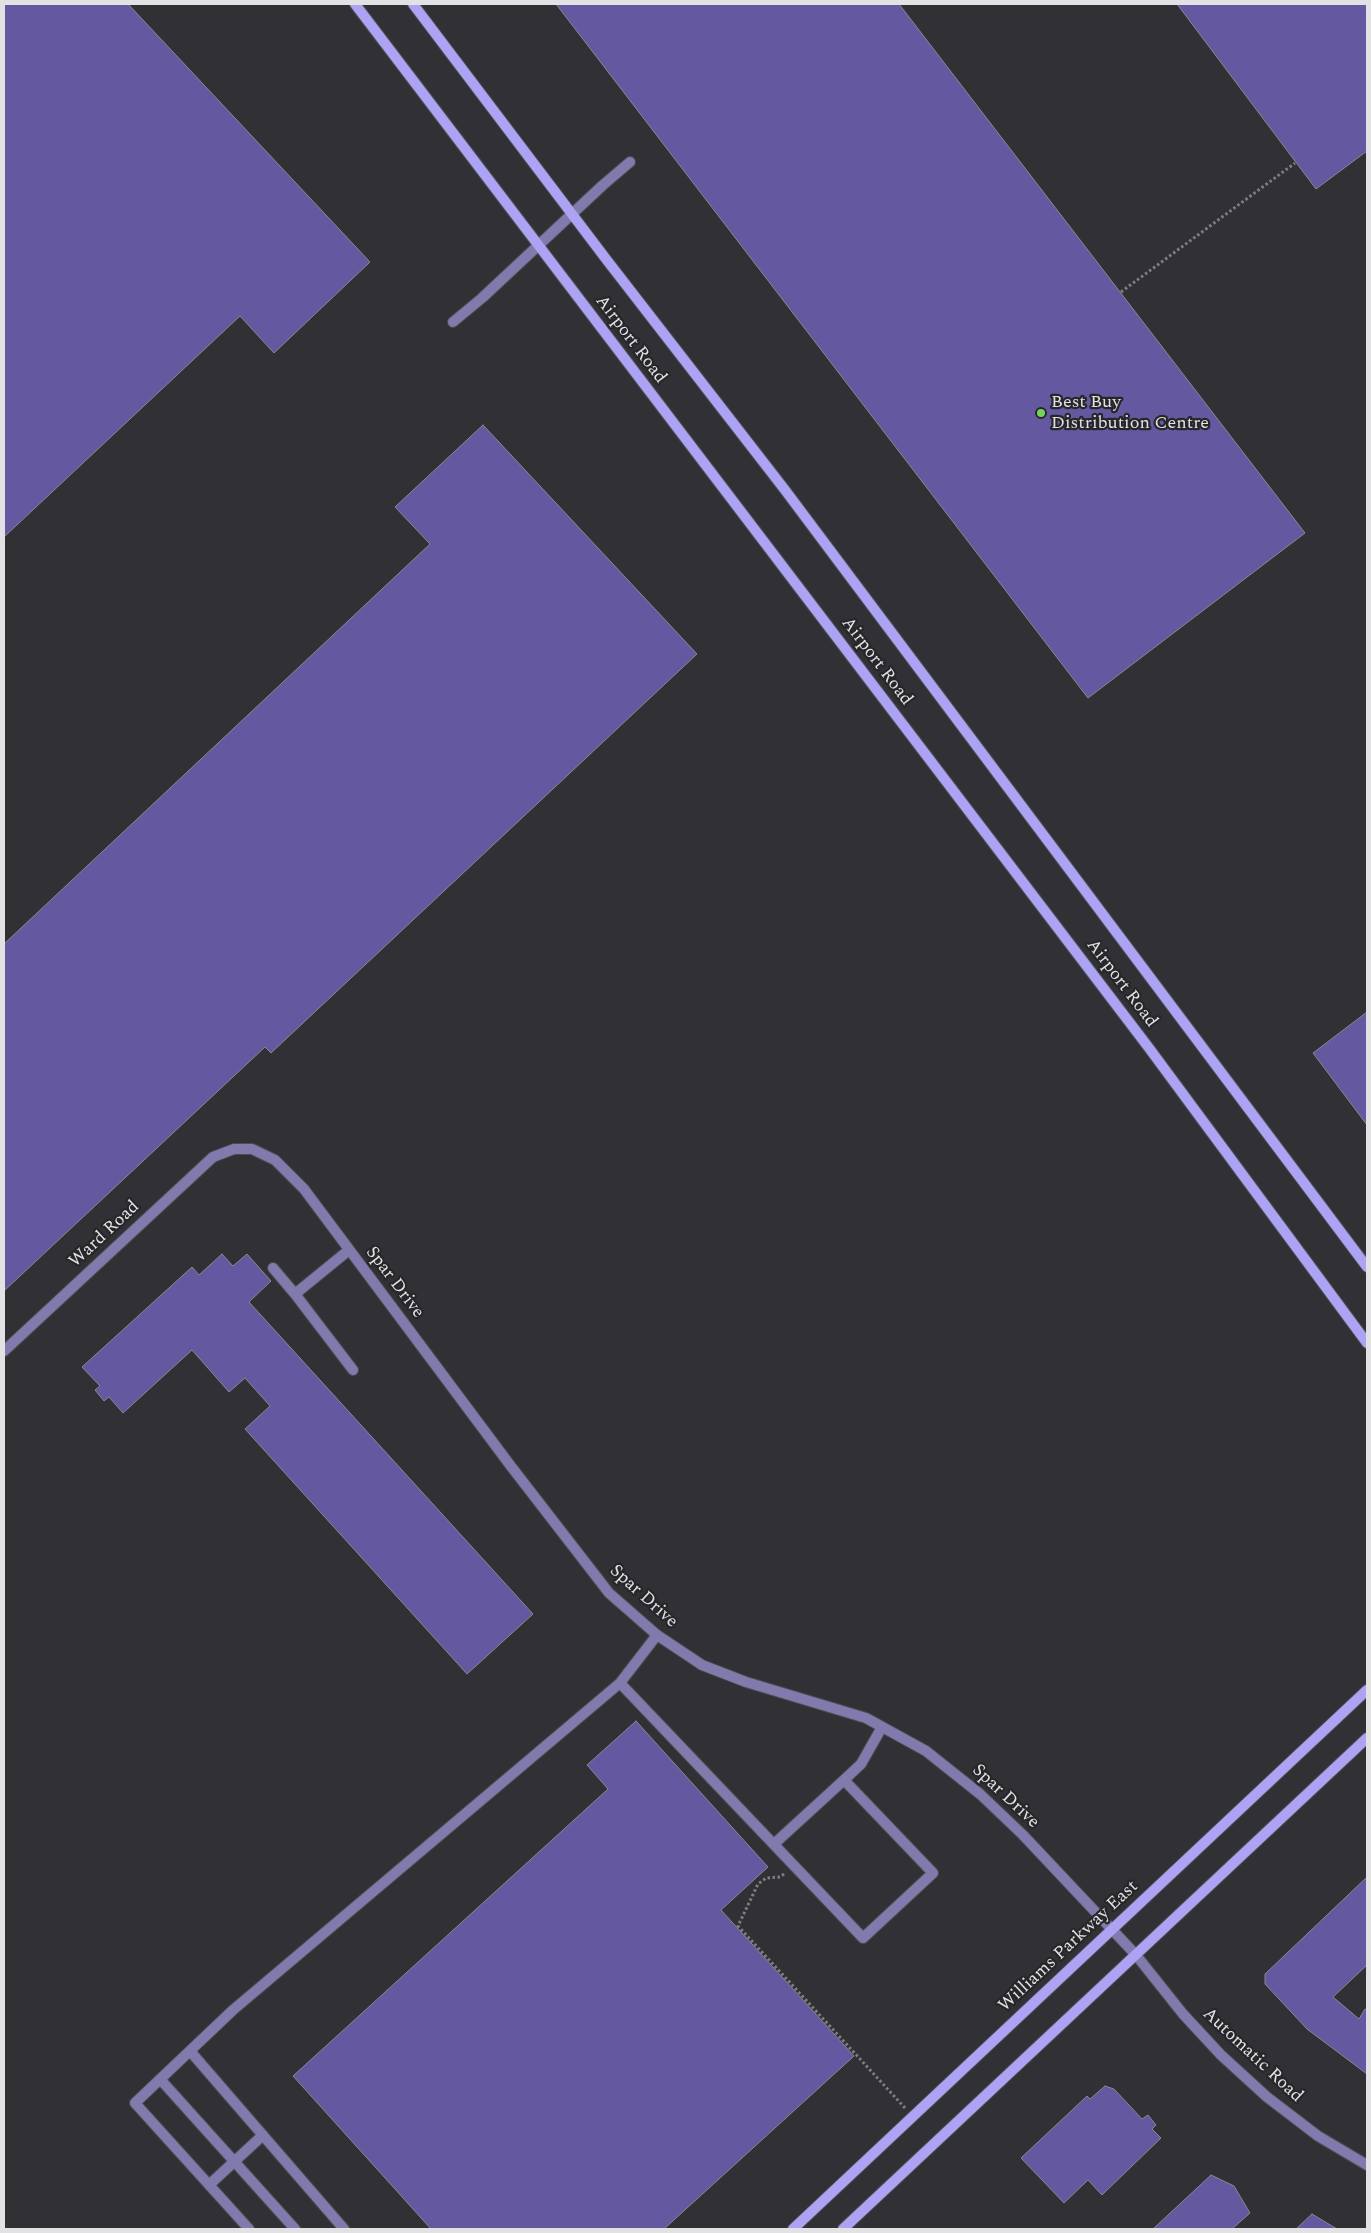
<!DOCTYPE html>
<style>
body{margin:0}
#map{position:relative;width:1371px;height:2233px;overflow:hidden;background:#313135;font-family:Spectral,serif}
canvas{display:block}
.frame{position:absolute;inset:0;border:5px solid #e2e2e4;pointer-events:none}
</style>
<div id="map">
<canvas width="1371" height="2233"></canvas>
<div class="frame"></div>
</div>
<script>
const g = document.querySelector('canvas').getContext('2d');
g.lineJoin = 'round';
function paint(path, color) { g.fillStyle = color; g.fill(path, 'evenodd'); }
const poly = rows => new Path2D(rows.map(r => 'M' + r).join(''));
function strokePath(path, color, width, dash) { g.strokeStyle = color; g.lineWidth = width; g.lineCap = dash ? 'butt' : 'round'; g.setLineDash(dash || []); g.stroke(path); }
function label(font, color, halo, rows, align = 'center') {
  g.font = font + ' Spectral,serif'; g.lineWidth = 4.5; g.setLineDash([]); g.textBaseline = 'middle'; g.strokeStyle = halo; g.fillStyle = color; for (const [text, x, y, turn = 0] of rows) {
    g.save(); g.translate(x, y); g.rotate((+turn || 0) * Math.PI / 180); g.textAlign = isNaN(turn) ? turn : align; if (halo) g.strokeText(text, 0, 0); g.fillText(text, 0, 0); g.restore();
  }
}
const building = poly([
 [4,4,128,4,370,262,274,353,240,316,4,537,4,4],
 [556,4,899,4,1305,533,1088,698,556,4],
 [1177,4,1367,4,1367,151,1316,189,1177,4],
 [483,425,697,654,271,1053,265,1047,4,1291,4,944,430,544,395,507,483,425],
 [1367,1012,1367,1125,1313,1053,1367,1012],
 [222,1254,233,1266,247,1254,271,1281,249,1302,533,1614,467,1674,245,1429,270,1406,245,1378,229,1392,192,1350,123,1413,109,1397,104,1401,95,1390,100,1386,82,1367,192,1267,199,1275,222,1254],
 [636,1721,768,1867,721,1910,854,2056,664,2229,431,2229,293,2076,608,1789,587,1765,636,1721],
 [1367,1877,1367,1965,1333,1997,1359,2019,1365,2009,1367,2010,1367,2074,1307,2029,1265,1984,1265,1974,1367,1877],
 [1105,2086,1114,2089,1142,2119,1148,2115,1156,2125,1152,2129,1161,2138,1102,2195,1088,2180,1064,2203,1021,2158,1087,2096,1090,2099,1105,2086],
 [1211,2175,1234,2186,1250,2213,1232,2229,1153,2229,1211,2175],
 [1312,2214,1337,2229,1296,2229,1312,2214]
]);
paint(building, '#6459a0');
strokePath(building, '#89888d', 1);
const service = poly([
 [453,322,482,298,603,185,630,162],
 [273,1268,295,1294,349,1250],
 [295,1294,353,1370],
 [620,1683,863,1938,933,1873,844,1780,774,1844],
 [844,1780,861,1764,882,1727],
 [190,2051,344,2229],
 [160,2079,295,2229],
 [209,2185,263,2135],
 [249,2229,135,2103,233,2010,620,1683,657,1635]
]);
const minor = poly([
 [4,1351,213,1157,234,1149,252,1149,275,1160,304,1189,510,1465,609,1593,657,1635,702,1665,746,1682,866,1718,926,1751,980,1794,1023,1835,1136,1955,1183,2014,1221,2055,1267,2097,1318,2136,1367,2165]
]);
const secondary = poly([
 [355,4,1149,1048,1367,1343],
 [413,4,606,259,785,490,1367,1267],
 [793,2229,1367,1690],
 [843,2229,1367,1738]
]);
strokePath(service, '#4d4d51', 12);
strokePath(minor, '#4d4d51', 12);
strokePath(secondary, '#4d4d51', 12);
strokePath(poly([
 [1121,292,1295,163],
 [784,1874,780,1877,766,1878,758,1884,738,1926,905,2108]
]), '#7f7f82', 3, [2.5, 2.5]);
strokePath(service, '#807aad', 10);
strokePath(minor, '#807aad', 10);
strokePath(secondary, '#aca3f4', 10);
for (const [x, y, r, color] of [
 [1041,413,5,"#77d259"]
]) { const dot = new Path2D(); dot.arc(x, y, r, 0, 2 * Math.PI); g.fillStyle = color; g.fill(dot); strokePath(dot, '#27272b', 2); }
label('18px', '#e2e2e4', '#27272b', [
 ["Airport Road",630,340,53],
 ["Airport Road",876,662,53],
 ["Airport Road",1121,984,53],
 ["Ward Road",105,1235,-43],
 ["Spar Drive",394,1283,53],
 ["Spar Drive",643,1597,42],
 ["Spar Drive",1005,1797,43],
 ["Williams Parkway East",1069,1947,-43],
 ["Automatic Road",1252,2056,43]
]);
label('18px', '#e2e2e4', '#27272b', [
 ["Best Buy",1051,403],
 ["Distribution Centre",1051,424]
], 'left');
</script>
